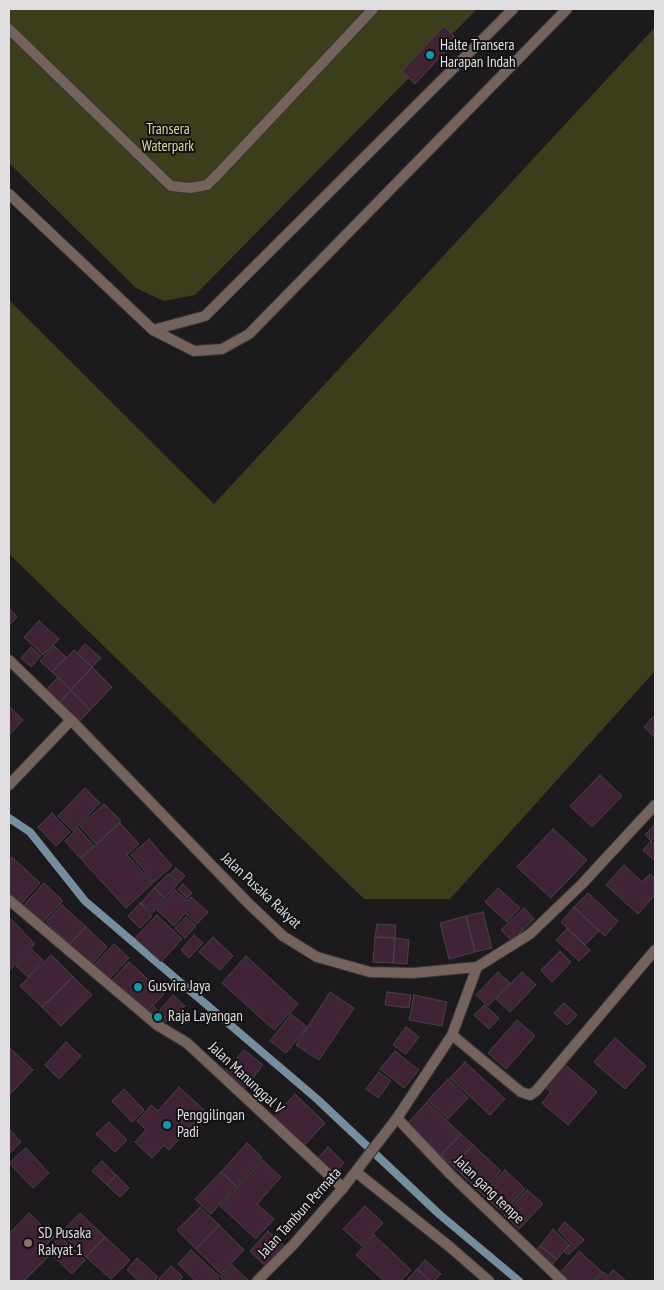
<!DOCTYPE html>
<style>
body{margin:0}
#map{position:relative;width:664px;height:1290px;overflow:hidden;background:#1c1a1c;font-family:"PT Sans Narrow",sans-serif}
canvas{display:block}
.frame{position:absolute;inset:0;border:10px solid #e0dee0;pointer-events:none}
</style>
<div id="map">
<canvas width="664" height="1290"></canvas>
<div class="frame"></div>
</div>
<script>
const g = document.querySelector('canvas').getContext('2d');
g.lineJoin = 'round';
function paint(path, color) { g.fillStyle = color; g.fill(path, 'evenodd'); }
const poly = rows => new Path2D(rows.map(r => 'M' + r).join(''));
function strokePath(path, color, width, dash) { g.strokeStyle = color; g.lineWidth = width; g.lineCap = dash ? 'butt' : 'round'; g.setLineDash(dash || []); g.stroke(path); }
function label(font, color, halo, rows, align = 'center') {
  g.font = font + ' "PT Sans Narrow",sans-serif'; g.lineWidth = 4; g.setLineDash([]); g.textBaseline = 'middle'; g.strokeStyle = halo; g.fillStyle = color; for (const [text, x, y, turn = 0] of rows) {
    g.save(); g.translate(x, y); g.rotate((+turn || 0) * Math.PI / 180); g.textAlign = isNaN(turn) ? turn : align; if (halo) g.strokeText(text, 0, 0); g.fillText(text, 0, 0); g.restore();
  }
}
paint(poly([
 [9,9,477,9,195,295,164,301,136,288,9,163],
 [655,27,655,671,450,899,364,899,9,554,9,300,214,504]
]), '#3c3d1a');
strokePath(poly([
 [9,818,30,832,85,901,317,1099,439,1214,519,1281]
]), '#758e9e', 8);
const building = poly([
 [444,26,457,39,415,84,402,71,444,26],
 [9,608,17,617,9,626,9,608],
 [39,621,59,639,43,655,24,637,39,621],
 [85,644,101,658,92,667,77,653,85,644],
 [54,646,66,657,52,672,40,661,54,646],
 [31,647,41,656,31,667,21,658,31,647],
 [74,650,92,667,71,690,52,672,74,650],
 [92,667,112,687,90,710,71,690,92,667],
 [58,677,71,690,58,704,45,691,58,677],
 [71,690,90,710,80,721,60,702,71,690],
 [9,706,23,720,9,735,9,706],
 [655,715,655,738,644,727,655,715],
 [600,775,622,796,592,827,570,806,600,775],
 [85,788,100,803,73,831,58,816,85,788],
 [104,804,121,821,96,844,80,826,104,804],
 [52,813,70,832,56,846,38,827,52,813],
 [120,823,139,844,127,855,153,883,126,908,81,859,120,823],
 [655,824,655,836,651,841,645,835,655,824],
 [78,828,94,846,80,858,65,841,78,828],
 [553,829,587,860,551,898,517,867,553,829],
 [149,839,172,866,154,882,131,855,149,839],
 [651,841,655,845,655,861,643,850,651,841],
 [12,857,40,883,20,905,9,894,9,861,12,857],
 [624,865,642,882,650,874,655,879,655,895,638,914,606,885,624,865],
 [176,868,185,876,179,883,170,874,176,868],
 [168,874,178,884,165,898,154,888,168,874],
 [44,883,63,901,41,924,23,906,44,883],
 [183,884,192,893,187,898,178,889,183,884],
 [154,888,165,898,152,913,141,903,154,888],
 [498,888,520,908,507,922,485,902,498,888],
 [175,890,188,901,191,897,208,912,197,924,185,913,174,926,157,910,175,890],
 [588,893,618,921,605,936,574,907,588,893],
 [140,903,152,916,140,928,128,916,140,903],
 [62,905,86,927,70,944,46,922,62,905],
 [574,907,599,931,585,945,561,922,574,907],
 [524,908,534,919,512,941,501,930,524,908],
 [483,912,492,948,475,952,466,916,483,912],
 [157,915,182,939,161,962,135,938,157,915],
 [466,916,475,952,449,959,440,923,466,916],
 [9,917,35,944,9,971,9,917],
 [186,917,196,926,185,938,175,928,186,917],
 [377,924,396,925,395,938,375,937,377,924],
 [86,927,107,947,92,964,70,944,86,927],
 [567,929,590,950,579,961,556,940,567,929],
 [194,935,203,943,189,958,181,950,194,935],
 [213,937,233,956,220,970,199,952,213,937],
 [375,937,395,938,393,963,373,962,375,937],
 [395,938,409,940,407,964,393,963,395,938],
 [114,944,129,958,106,982,91,968,114,944],
 [32,950,43,960,28,977,16,966,32,950],
 [560,951,571,962,552,982,541,970,560,951],
 [51,955,73,977,42,1007,20,986,51,955],
 [246,956,298,1004,274,1030,222,983,246,956],
 [129,962,164,994,147,1012,112,980,129,962],
 [498,972,510,983,488,1006,476,995,498,972],
 [522,972,536,985,510,1012,496,999,522,972],
 [73,977,92,995,61,1026,42,1007,73,977],
 [330,992,354,1008,319,1060,296,1045,330,992],
 [387,992,411,995,409,1008,385,1005,387,992],
 [173,995,185,1006,177,1014,172,1010,165,1017,159,1011,173,995],
 [414,995,447,1002,442,1026,409,1020,414,995],
 [564,1003,577,1015,567,1025,554,1013,564,1003],
 [484,1005,499,1018,489,1029,474,1015,484,1005],
 [154,1007,167,1020,161,1026,148,1014,154,1007],
 [291,1014,307,1027,286,1053,270,1041,291,1014],
 [517,1020,535,1036,506,1069,488,1053,517,1020],
 [406,1027,419,1037,406,1054,393,1045,406,1027],
 [615,1038,646,1066,625,1089,594,1062,615,1038],
 [66,1042,81,1056,59,1079,45,1065,66,1042],
 [9,1047,33,1070,10,1094,9,1093,9,1047],
 [244,1050,263,1065,244,1089,224,1073,244,1050],
 [395,1051,419,1070,404,1088,380,1069,395,1051],
 [465,1062,505,1099,490,1115,450,1078,465,1062],
 [563,1063,597,1092,568,1125,542,1103,551,1092,546,1088,563,1063],
 [379,1072,391,1081,378,1098,366,1089,379,1072],
 [448,1079,468,1098,448,1119,428,1100,448,1079],
 [179,1087,205,1111,169,1150,164,1145,152,1158,135,1142,146,1130,137,1121,151,1105,158,1111,179,1087],
 [124,1089,144,1110,132,1122,112,1101,124,1089],
 [295,1094,325,1123,303,1147,273,1118,295,1094],
 [427,1102,461,1134,441,1155,408,1123,427,1102],
 [109,1122,127,1140,115,1152,96,1134,109,1122],
 [9,1129,21,1142,9,1154,9,1129],
 [461,1134,473,1145,453,1166,441,1155,461,1134],
 [247,1143,262,1157,236,1186,221,1172,247,1143],
 [473,1145,501,1171,481,1193,453,1166,473,1145],
 [328,1147,344,1163,334,1174,317,1159,328,1147],
 [26,1148,49,1173,33,1188,9,1163,26,1148],
 [262,1160,281,1177,257,1204,274,1219,256,1239,220,1206,262,1160],
 [102,1161,116,1175,107,1185,92,1171,102,1161],
 [505,1170,525,1189,503,1213,482,1194,505,1170],
 [221,1172,236,1186,211,1214,195,1199,221,1172],
 [116,1175,129,1188,120,1197,107,1185,116,1175],
 [527,1190,543,1204,519,1229,504,1215,527,1190],
 [365,1206,383,1223,362,1246,343,1229,365,1206],
 [200,1207,219,1225,196,1249,177,1230,200,1207],
 [29,1213,54,1237,41,1250,48,1257,24,1281,9,1281,9,1234,29,1213],
 [80,1213,105,1237,86,1257,61,1233,80,1213],
 [565,1222,584,1240,568,1255,564,1251,571,1244,558,1230,565,1222],
 [219,1225,244,1250,221,1274,196,1249,219,1225],
 [553,1229,569,1245,557,1259,540,1246,553,1229],
 [268,1231,284,1246,265,1266,250,1251,268,1231],
 [374,1235,411,1270,401,1281,384,1281,356,1255,374,1235],
 [60,1236,85,1260,72,1274,47,1250,60,1236],
 [105,1237,130,1260,111,1279,86,1257,105,1237],
 [540,1246,557,1259,553,1264,535,1251,540,1246],
 [191,1250,219,1276,217,1278,220,1281,196,1281,178,1264,191,1250],
 [579,1251,602,1272,593,1281,567,1281,559,1274,579,1251],
 [137,1258,158,1277,154,1281,139,1281,127,1270,137,1258],
 [425,1260,441,1274,434,1281,430,1281,417,1269,425,1260],
 [232,1265,249,1281,224,1281,220,1277,232,1265],
 [171,1266,183,1277,179,1281,161,1281,159,1279,171,1266],
 [417,1269,430,1281,406,1281,417,1269],
 [613,1270,626,1281,595,1281,604,1272,608,1276,613,1270]
]);
paint(building, '#412336');
strokePath(building, '#474446', 1);
const service = poly([
 [9,29,171,186,190,188,207,185,220,172,373,9]
]);
const minor = poly([
 [9,194,153,330,194,351,222,349,249,334,567,9],
 [153,330,205,316,513,9],
 [9,660,71,720,249,904,283,936,317,957,370,972,413,973,477,967],
 [9,785,71,720],
 [9,900,157,1025,187,1043,343,1188],
 [452,1035,521,1092,530,1095,536,1091,655,950],
 [397,1118,451,1175,562,1281],
 [356,1172,450,1247,489,1281]
]);
const tertiary = poly([
 [257,1281,293,1245,343,1188,397,1118,452,1035,477,967,530,934,582,884,655,805]
]);
strokePath(service, '#373537', 12);
strokePath(minor, '#373537', 12);
strokePath(tertiary, '#373537', 12);
strokePath(service, '#74625d', 10);
strokePath(minor, '#74625d', 10);
strokePath(tertiary, '#74625d', 10);
for (const [x, y, r, color] of [
 [430,55,5,"#0f9aa8"],
 [138,987,5,"#0f9aa8"],
 [158,1017,5,"#0f9aa8"],
 [167,1125,5,"#0f9aa8"],
 [28,1243,5,"#8d6e63"]
]) { const dot = new Path2D(); dot.arc(x, y, r, 0, 2 * Math.PI); g.fillStyle = color; g.fill(dot); strokePath(dot, '#131113', 2); }
label('15px', '#e0dee0', '#131113', [
 ["Halte Transera",440,46],
 ["Harapan Indah",440,63],
 ["Gusvira Jaya",148,987],
 ["Raja Layangan",168,1017],
 ["Penggilingan",177,1116],
 ["Padi",177,1133],
 ["SD Pusaka",38,1234],
 ["Rakyat 1",38,1251]
], 'left');
label('15px', '#d7da99', '#131113', [
 ["Transera",168,130],
 ["Waterpark",168,147]
]);
label('15px', '#e0dee0', '#131113', [
 ["Jalan Pusaka Rakyat",261,891,43],
 ["Jalan Manunggal V",246,1078,43],
 ["Jalan gang tempe",489,1190,44],
 ["Jalan Tambun Permata",300,1213,-48]
]);
</script>
